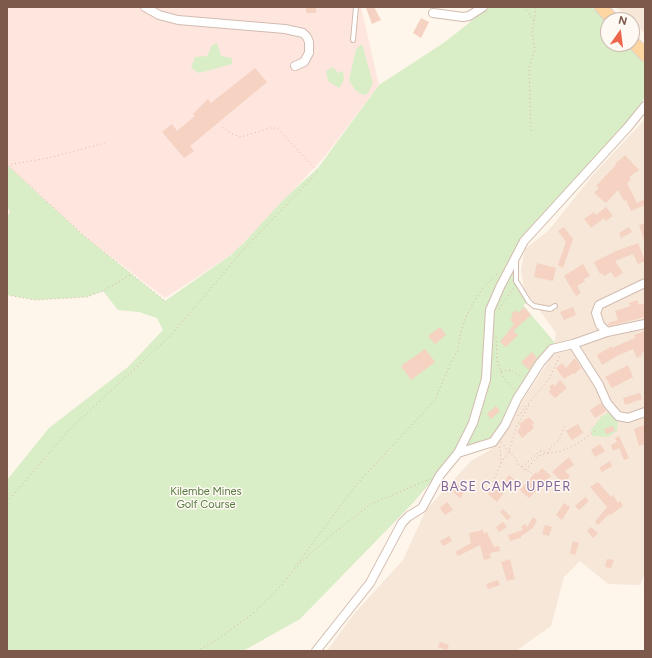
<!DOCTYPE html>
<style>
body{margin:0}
#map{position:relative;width:652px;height:658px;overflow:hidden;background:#fef5eb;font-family:Figtree,sans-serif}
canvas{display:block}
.frame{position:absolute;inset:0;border:8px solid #7c594b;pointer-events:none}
.north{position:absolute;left:600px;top:12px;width:40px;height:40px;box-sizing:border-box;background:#fff9f3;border:1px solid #cbb9b0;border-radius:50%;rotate:14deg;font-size:11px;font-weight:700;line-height:16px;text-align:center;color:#7c594b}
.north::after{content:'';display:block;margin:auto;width:14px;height:18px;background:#ed654b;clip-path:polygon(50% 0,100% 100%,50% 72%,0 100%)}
</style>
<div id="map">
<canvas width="652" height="658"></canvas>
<div class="frame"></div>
<div class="north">N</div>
</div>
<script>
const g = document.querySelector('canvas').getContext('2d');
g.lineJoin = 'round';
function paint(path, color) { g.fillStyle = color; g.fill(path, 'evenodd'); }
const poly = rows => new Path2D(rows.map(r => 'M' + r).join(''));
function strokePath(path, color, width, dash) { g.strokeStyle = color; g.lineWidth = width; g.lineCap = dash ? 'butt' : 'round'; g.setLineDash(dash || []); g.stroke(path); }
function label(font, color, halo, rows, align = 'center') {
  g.font = font + ' Figtree,sans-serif'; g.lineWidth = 3; g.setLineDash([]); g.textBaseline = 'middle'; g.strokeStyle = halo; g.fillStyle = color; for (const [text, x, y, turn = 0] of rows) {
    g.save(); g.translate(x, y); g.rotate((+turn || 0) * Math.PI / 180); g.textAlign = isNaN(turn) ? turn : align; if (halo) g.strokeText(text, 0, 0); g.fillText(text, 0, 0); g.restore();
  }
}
paint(poly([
 [616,7,645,7,645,34,632,20],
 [645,119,645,572,640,585,608,584,580,561,564,577,551,626,516,651,327,651,353,615,403,560,426,510,471,461,490,450,552,356,556,333,524,289,521,270,525,249,548,231,592,176]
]), '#f6e7d9');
paint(poly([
 [7,7,361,7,379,85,326,155,250,237,231,255,165,298,83,235,7,165]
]), '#fee6df');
paint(poly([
 [489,7,592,7,608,22,608,44,629,44,645,61,645,97,627,124,522,237,487,308,484,371,473,416,453,456,412,504,300,619,243,651,7,651,7,480,49,428,128,367,163,330,157,318,139,312,118,310,103,291,87,297,35,300,7,295,7,215,10,213,7,205,7,165,83,235,165,301,231,255,243,243,241,246,284,199,318,168,379,85,445,42],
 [217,43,221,56,232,58,232,64,199,73,191,68,195,57,207,56,212,45],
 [362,44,373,83,368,93,363,95,355,90,349,80,356,49],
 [333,67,338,73,343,71,344,80,339,88,328,81,326,71],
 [516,262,517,284,529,302,523,305,556,344,550,346,521,384,503,422,487,443,464,449,475,426,492,311],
 [610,412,615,414,618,421,617,431,608,437,592,436,591,430,602,416]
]), '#d9edc7');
paint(poly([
 [306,7,316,7,316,13,306,13],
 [369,7,374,7,381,20,372,24,366,8],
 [421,18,429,22,421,38,413,33],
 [255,68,267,82,190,146,194,151,184,158,162,132,172,124,177,131,195,116,193,114,208,99,211,103],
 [625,155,639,170,629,177,631,179,627,183,637,203,645,199,645,205,631,211,626,200,624,201,618,190,606,203,594,193,599,188,596,186,616,165,615,164],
 [606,207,613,216,606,221,604,218,591,228,584,219,594,212,596,215],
 [645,223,645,240,644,240,639,225],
 [564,227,573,239,563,268,558,265,566,242,558,231],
 [629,227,632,232,621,238,619,233],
 [638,243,645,261,638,264,633,254,615,261,623,273,615,278,611,272,604,276,602,273,600,274,594,262,616,251],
 [537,263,556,268,553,281,534,277],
 [583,264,590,276,584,279,585,281,577,286,581,293,576,296,564,276],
 [637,300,639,305,645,303,645,317,609,326,608,323,618,320,615,311,630,306,629,303],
 [524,307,531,315,513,331,518,335,506,347,500,342,514,324,510,319,513,317,511,314,516,310,518,313],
 [573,307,576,315,564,320,560,312],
 [440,327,446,335,435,344,428,336],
 [645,331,645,352,641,353,642,355,637,358,633,349,617,356,602,365,597,355,612,346,612,348,635,338,634,335],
 [425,349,435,362,411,380,401,366],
 [532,352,537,358,529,370,521,362],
 [575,358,581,368,574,374,573,373,564,379,556,368,562,363,566,368],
 [628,365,633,377,612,388,605,377],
 [560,380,567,388,555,398,549,392,551,389,549,387,553,384,555,386],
 [640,393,642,399,625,405,623,398],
 [601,403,606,411,595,418,590,410],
 [496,406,500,411,491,419,487,414],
 [529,417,534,423,532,425,534,428,522,438,517,431,521,427,519,424],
 [578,424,583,433,572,440,566,431],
 [645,425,645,444,639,446,634,429],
 [613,426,615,431,606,434,604,429],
 [619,436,629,458,624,460,619,448,613,451,611,445,617,442,615,438],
 [600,444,605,451,595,457,591,450],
 [569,457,574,465,565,471,570,476,563,483,552,472],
 [610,461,612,466,602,472,599,468],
 [542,468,551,476,529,498,520,490,536,472,537,474],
 [509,475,515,480,512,483,514,484,510,489,508,487,497,502,488,494,496,484,500,487],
 [598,482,611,497,613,495,618,503,620,501,623,506,610,515,609,514,598,525,595,522,607,507,590,487],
 [459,484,466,490,460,498,453,492],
 [585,497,589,501,579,510,575,506],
 [447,502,453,510,445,515,440,508],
 [564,503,570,507,562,520,556,515],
 [503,509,511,517,507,520,500,512],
 [533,517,537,520,533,528,521,536,521,538,510,541,508,535,523,530,521,527,525,524,527,527],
 [503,522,507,527,499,532,496,527],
 [545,525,552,527,549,536,542,534],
 [591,527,598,533,593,538,587,531],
 [483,530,484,534,487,532,494,547,499,546,500,551,490,553,491,558,484,560,480,545,458,556,455,552,471,543,469,533],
 [449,536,452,541,443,546,440,541],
 [573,541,579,543,575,555,570,553],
 [510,559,515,579,507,581,501,562],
 [607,559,614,560,611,568,605,567],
 [498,580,500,585,488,589,486,584],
 [440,642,449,645,447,650,438,647]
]), '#f5d2c1');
const lane = poly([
 [353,40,356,7],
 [516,261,516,281,529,302,534,306,550,309,555,306]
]);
const street = poly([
 [145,7,159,15,178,20,285,29,303,33,307,37,309,42,309,53,304,62,295,66],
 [433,13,463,17,469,16,483,7],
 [645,283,599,305,596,313,600,325,607,332,645,324],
 [573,344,599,385,607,403,618,416,628,418,645,412],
 [458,453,493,442,505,425,517,399,540,363,552,349,573,344,607,332],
 [316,651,370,583,402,523,409,516,422,508,440,475,458,453,473,423,486,379,490,310,500,287,524,241,628,127,645,106]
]);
const primary = poly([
 [601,7,613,20],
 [632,41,645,55]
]);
strokePath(lane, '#d2bcaf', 6);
strokePath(street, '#d2bcaf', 10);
strokePath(primary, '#dad1cd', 14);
strokePath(poly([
 [524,7,534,21],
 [531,131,529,68,535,49,532,34,536,7],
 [7,165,48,158,105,143],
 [9,166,83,235,164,300],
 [7,295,35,300,87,297,103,291,132,274],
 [499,309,514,287],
 [496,337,497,361,504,379,515,390],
 [501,371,511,370,521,377],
 [518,416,549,379,560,355],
 [501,442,516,459,518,464,524,469,532,473],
 [501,463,509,452,516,427,529,405],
 [522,467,540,451,548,453,561,451,579,443,595,431],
 [526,470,538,456,548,453,551,447,559,440,565,426],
 [493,482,501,463,500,445],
 [7,502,67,432,172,334,244,249,318,172,277,128,270,128,241,137,232,134,220,126],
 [297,566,330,536,371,504,430,479],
 [295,567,356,485,435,400,451,362,458,351,460,335,467,314,482,289,499,272],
 [197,651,215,641,250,616,282,585,295,568]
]), '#dbb5a3', 1, [1, 3]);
strokePath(lane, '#fff', 4);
strokePath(street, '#fff', 8);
strokePath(primary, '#fed6a1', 12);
label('11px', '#557b3f', '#fff9f3', [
 ["Kilembe Mines",206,492],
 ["Golf Course",206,505]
]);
g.letterSpacing = '1px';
label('13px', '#826497', '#fff9f3', [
 ["BASE CAMP UPPER",506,487]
]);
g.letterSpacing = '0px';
</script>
